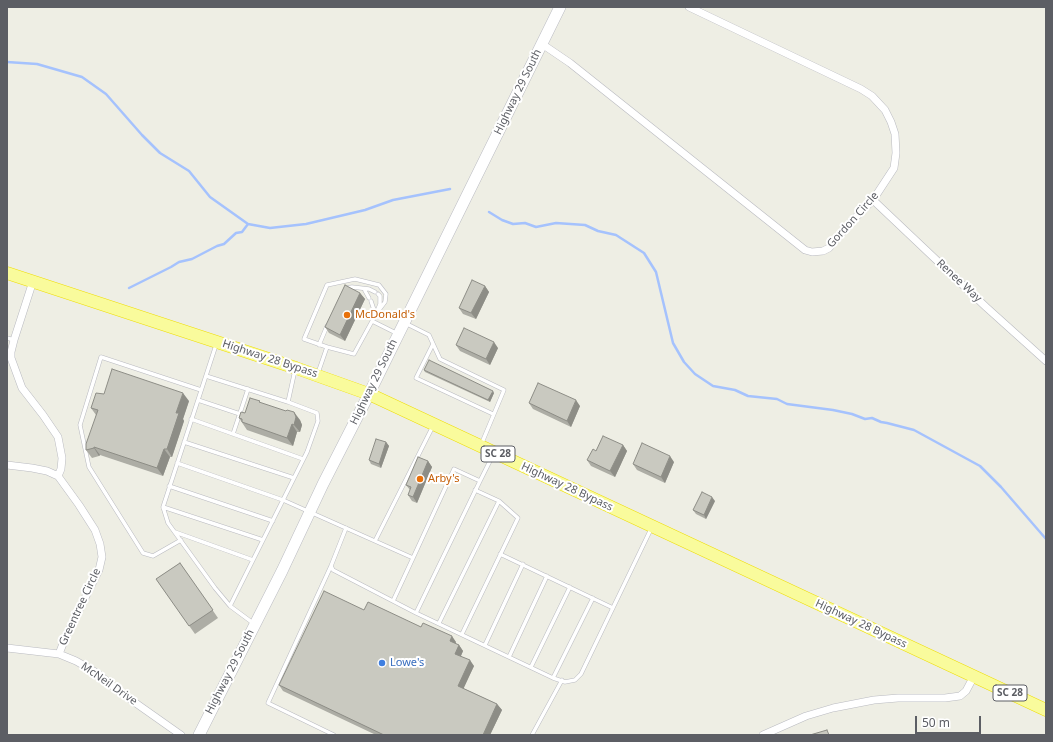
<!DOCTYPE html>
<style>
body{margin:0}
#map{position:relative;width:1053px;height:742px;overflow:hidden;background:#eeeee4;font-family:"Noto Sans",sans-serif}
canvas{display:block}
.frame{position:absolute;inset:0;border:8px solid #5c5e64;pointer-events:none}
.scale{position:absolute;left:915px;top:716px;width:66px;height:18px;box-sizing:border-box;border:2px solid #5c5e64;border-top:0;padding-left:5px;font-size:12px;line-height:14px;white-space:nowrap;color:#5c5e64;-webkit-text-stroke:3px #fff;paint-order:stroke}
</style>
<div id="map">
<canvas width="1053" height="742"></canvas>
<div class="frame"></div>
<div class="scale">50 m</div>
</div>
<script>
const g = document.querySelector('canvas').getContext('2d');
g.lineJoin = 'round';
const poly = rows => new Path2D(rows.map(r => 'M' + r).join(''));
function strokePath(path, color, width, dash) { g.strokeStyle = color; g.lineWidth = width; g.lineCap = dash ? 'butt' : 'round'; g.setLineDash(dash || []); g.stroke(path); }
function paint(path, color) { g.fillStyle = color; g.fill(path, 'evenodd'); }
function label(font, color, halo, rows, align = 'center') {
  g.font = font + ' "Noto Sans",sans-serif'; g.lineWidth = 4; g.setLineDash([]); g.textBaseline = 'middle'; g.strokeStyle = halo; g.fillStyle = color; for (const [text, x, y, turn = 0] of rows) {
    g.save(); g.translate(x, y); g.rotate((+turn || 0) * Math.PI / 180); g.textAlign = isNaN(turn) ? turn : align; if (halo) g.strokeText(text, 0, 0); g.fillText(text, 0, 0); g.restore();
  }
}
strokePath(poly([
 [7,62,37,64,82,77,106,94,142,135,160,153,189,171,210,197,248,224,270,228,306,224,365,210,393,200,450,189],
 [489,212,502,220,513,224,525,223,536,227,556,223,585,225,598,231,616,235,644,253,656,272,673,343,684,362,695,374,713,386,735,390,748,396,777,399,787,404,833,410,852,414,865,419,872,418,881,422,887,423,914,430,980,466,1001,487,1046,539],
 [129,288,171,267,179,262,192,259,217,246,224,244,236,233,242,232,248,224]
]), '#a5c2fd', 2.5);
const service = poly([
 [346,288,352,287,369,289,375,292],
 [364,289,369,298],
 [371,301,375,313],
 [372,321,396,333],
 [405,323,429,335,440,359,504,390,481,445],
 [7,338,14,340],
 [433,344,416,378,493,414],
 [216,345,163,507,168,523,215,588,230,606,253,623],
 [319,345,327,326],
 [327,347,354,354,376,314,380,304,380,296,378,294],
 [318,373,327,347,304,339,327,285,355,279,379,285,386,294,385,302,376,314],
 [206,376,288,402],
 [198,400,240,414],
 [191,419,303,459],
 [233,434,248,389],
 [184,442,294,478],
 [177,463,283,500,413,558,454,469,480,481,416,613,553,678,565,682,575,680,581,674,651,529],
 [480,481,493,455],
 [169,486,273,521],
 [163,507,263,540],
 [346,528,331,566,333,570,416,613],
 [175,532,253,560],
 [181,540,153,556,143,553,89,467,80,425,101,357,201,390],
 [375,541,433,426],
 [500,554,613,608],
 [331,566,268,703,334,735],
 [393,601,413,558],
 [230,606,307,452,318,421,317,413,288,402,295,370],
 [439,623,499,501],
 [462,634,518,518,499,501,475,490],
 [485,645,523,564],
 [509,657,547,576],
 [531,667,570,587],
 [553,678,593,598],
 [532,735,562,680]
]);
const minor = poly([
 [542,44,570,63,805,250,812,252,823,251,829,248,851,222,873,200,894,168,896,153,895,134,891,122,885,110,872,96,861,89,689,7],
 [873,200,986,307,1046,361],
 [33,281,14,340,11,352,11,358,22,388,43,415,58,437,62,458,61,469,58,476],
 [7,465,32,468,47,471,58,476,79,505,95,530,100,544,102,557,99,570,66,636,59,654],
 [7,648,59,654,76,661,97,673,120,692,181,735],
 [763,735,806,716,833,708,874,700,898,698,945,698,960,696,966,691,974,676]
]);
const secondary = poly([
 [199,735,282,571,323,484,369,394,560,7]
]);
const trunk = poly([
 [7,273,296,368,369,394,1046,710]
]);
strokePath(service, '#b9bac0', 4.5);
strokePath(minor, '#b9bac0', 8);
strokePath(secondary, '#babbc2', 12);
strokePath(trunk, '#eedd05', 13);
strokePath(service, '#fff', 3.5);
strokePath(minor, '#fff', 7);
strokePath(secondary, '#fff', 11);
strokePath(trunk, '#f9fb9c', 12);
paint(poly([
 [485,286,489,292,476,319,463,314,459,308],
 [360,293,365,299,345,341,329,333,325,327],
 [456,345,498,348,490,365,460,351],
 [424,370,494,393,490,402,425,372],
 [104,394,189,401,183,419,184,421,172,457,170,457,163,476,100,455,99,456,92,458,86,450,96,415,91,408],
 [262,403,300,420,302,425,300,432,297,432,293,446,247,430,239,418,245,413],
 [529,403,580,406,571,427,533,409],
 [386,442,389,446,381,468,371,464,369,460],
 [623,445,627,451,615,477,591,466,587,460,596,451],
 [428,461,432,467,417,503,412,501,408,495,410,490,406,485],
 [674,462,665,483,637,470,633,464],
 [715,501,706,519,696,514,693,510],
 [180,563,218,618,195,634,156,579],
 [364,610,421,627,456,642,455,643,459,645,463,651,461,656,474,666,463,688,497,704,502,710,490,735,376,735,283,691,279,685]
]), '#adada5');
paint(poly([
 [485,286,489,292,476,319,471,313],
 [360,293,365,299,345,341,340,335],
 [494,342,498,348,490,365,486,359],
 [493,391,494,393,490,402,488,400],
 [183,393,189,401,183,419,184,421,172,457,167,449,176,413],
 [576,400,580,406,571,427,567,421],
 [294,412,300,420,302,425,300,432,294,425],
 [292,424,297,432,293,446,287,438],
 [386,442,389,446,381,468,379,464],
 [623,445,627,451,615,477,610,471],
 [94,447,100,455,99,456,94,448],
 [164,449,170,457,163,476,157,468],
 [670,456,674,462,665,483,661,477],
 [428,461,432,467,417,503,413,497],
 [712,497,715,501,706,519,704,515],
 [452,636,456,642,454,647,450,641],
 [459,645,463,651,459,660,455,654],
 [470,660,474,666,462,692,458,686],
 [497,704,502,710,490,735,483,735]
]), '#8d8d86');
const building = poly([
 [472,280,485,286,471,313,459,308,472,280],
 [345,285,360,293,340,335,325,327,345,285],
 [464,328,494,342,486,359,456,345,464,328],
 [429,360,493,391,488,400,424,370,429,360],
 [112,369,183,393,176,413,179,413,167,449,164,449,157,468,94,447,94,448,86,450,86,444,98,410,91,408,96,393,104,394,112,369],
 [538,383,576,400,567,421,529,403,538,383],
 [250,398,260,401,259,402,286,411,287,410,294,412,296,417,294,425,292,424,287,438,242,422,242,419,239,418,241,412,245,413,250,398],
 [603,436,623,445,610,471,587,460,593,449,596,451,603,436],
 [376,439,386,442,379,464,369,460,376,439],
 [642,443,670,456,661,477,633,464,642,443],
 [418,457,428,461,413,497,408,495,411,487,406,485,418,457],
 [702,492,712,497,704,515,693,510,702,492],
 [180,563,213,610,189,626,156,579,180,563],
 [324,591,364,610,368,602,421,627,423,623,452,636,450,641,459,645,455,654,470,660,458,686,497,704,483,735,384,735,279,685,324,591],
 [827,730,829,735,810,735,827,730]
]);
paint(building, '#c9c9c0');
strokePath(building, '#8d8d86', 1);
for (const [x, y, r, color] of [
 [347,315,4,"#e8710a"],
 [420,479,4,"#e8710a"],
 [382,663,4,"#3f7fe0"]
]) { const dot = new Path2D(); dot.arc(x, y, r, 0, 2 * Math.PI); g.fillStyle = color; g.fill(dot); strokePath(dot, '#fff', 1.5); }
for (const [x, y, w] of [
 [498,454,34],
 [1010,693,34]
]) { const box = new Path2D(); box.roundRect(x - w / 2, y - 8, w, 16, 3); g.fillStyle = '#fff'; g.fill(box); strokePath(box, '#5c5e64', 1); }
label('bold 10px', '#5c5e64', null, [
 ["SC 28",498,454],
 ["SC 28",1010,693]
]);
label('11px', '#5c5e64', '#fff', [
 ["Highway 29 South",518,92,-64],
 ["Gordon Circle",853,220,-48],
 ["Renee Way",959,281,43],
 ["Highway 28 Bypass",270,359,18],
 ["Highway 29 South",374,382,-64],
 ["Highway 28 Bypass",567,487,25],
 ["Greentree Circle",80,607,-65],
 ["Highway 28 Bypass",861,624,25],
 ["Highway 29 South",230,672,-63],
 ["McNeil Drive",109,684,35]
]);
label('11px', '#c56008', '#fff', [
 ["McDonald's",355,315],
 ["Arby's",428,479]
], 'left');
label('11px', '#366cbe', '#fff', [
 ["Lowe's",390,663]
], 'left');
</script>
